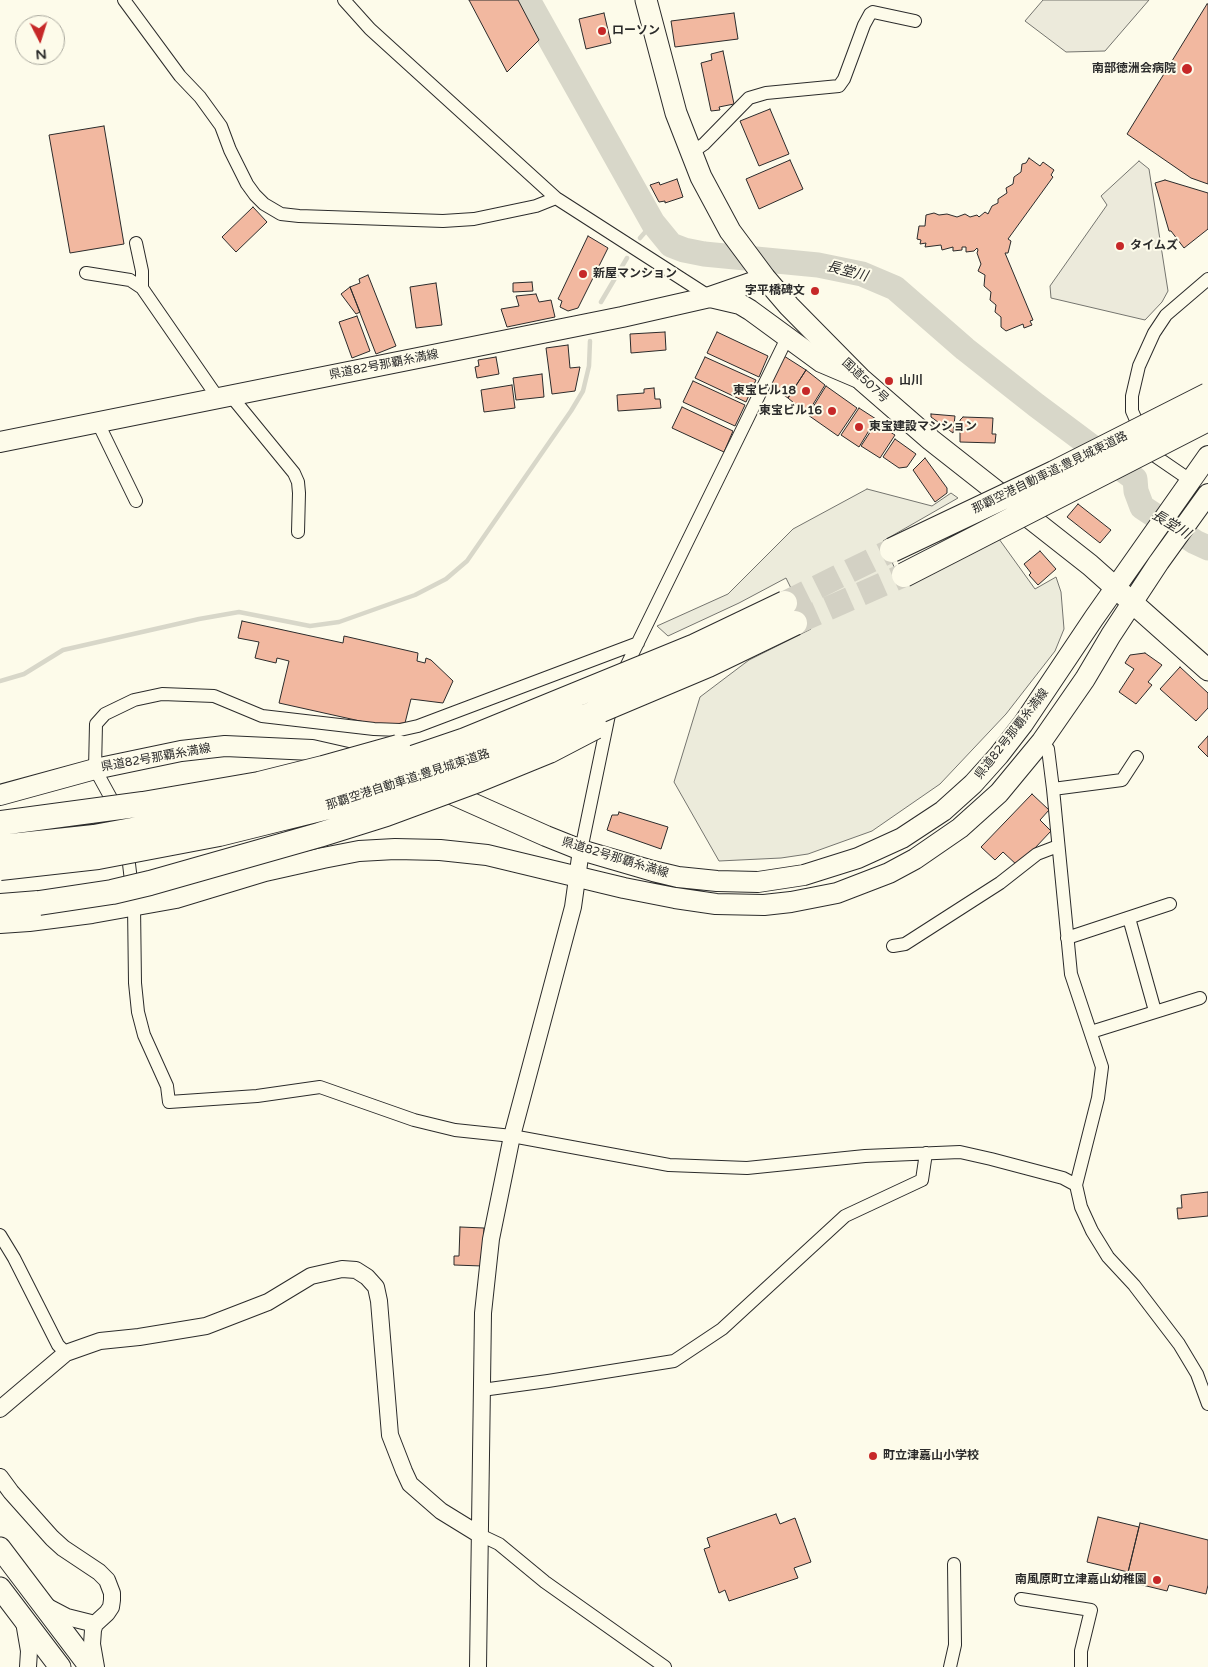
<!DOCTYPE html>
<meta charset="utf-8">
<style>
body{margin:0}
#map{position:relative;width:1208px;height:1667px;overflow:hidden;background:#fdfbea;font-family:"Varela Round",sans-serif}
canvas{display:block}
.north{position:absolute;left:15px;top:15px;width:50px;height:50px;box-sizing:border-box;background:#fdfbea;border:1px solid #a9a89e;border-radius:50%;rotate:175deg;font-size:14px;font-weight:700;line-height:20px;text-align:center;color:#2b2b2b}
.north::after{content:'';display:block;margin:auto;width:18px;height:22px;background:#c62828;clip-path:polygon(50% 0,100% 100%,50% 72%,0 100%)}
</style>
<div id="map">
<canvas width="1208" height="1667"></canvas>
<div class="north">N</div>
</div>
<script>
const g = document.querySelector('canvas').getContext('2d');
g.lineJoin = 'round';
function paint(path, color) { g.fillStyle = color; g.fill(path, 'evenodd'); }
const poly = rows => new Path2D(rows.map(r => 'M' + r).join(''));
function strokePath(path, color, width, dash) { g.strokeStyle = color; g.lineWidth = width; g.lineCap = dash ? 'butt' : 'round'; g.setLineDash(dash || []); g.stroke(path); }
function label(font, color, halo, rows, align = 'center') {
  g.font = font + ' "Varela Round","Noto Sans JP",sans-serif'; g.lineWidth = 4; g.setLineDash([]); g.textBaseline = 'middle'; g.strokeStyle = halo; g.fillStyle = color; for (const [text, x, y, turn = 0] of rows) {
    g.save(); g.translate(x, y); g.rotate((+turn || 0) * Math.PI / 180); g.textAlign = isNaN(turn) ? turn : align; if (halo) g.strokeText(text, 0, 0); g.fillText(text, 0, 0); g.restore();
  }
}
const green = poly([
 [867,489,932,506,951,493,958,498,883,541,901,583,999,539,1035,589,1056,577,1061,592,1064,629,1055,651,1006,714,940,784,872,831,808,854,781,858,719,861,674,782,700,697,749,660,811,629,786,578,739,603,668,636,657,626,728,594,793,529,867,489]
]);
paint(green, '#ecebdb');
strokePath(green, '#74746e', 1);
const parking = poly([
 [1043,0,1149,0,1105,51,1066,52,1025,21,1043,0],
 [1139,161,1149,169,1168,291,1162,302,1145,320,1051,298,1050,286,1107,205,1101,196,1139,161]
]);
paint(parking, '#eceadb');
strokePath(parking, '#74746e', 1);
strokePath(poly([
 [640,238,653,223],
 [601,302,627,258],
 [0,681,24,674,63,650,199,619,239,612,310,626,339,622,415,595,446,579,467,561,571,411,583,391,589,366,590,341]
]), '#d8d7c9', 4.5);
strokePath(poly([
 [528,0,653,223,671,245,684,250,704,254,818,265,862,274,895,288,965,349,1036,405,1135,479,1136,491,1142,507,1148,511,1195,542,1208,548]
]), '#d8d7c9', 25);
const building = poly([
 [469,0,518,0,539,40,507,72,469,0],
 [1207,4,1208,4,1208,184,1191,178,1127,134,1207,4],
 [604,13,611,43,586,49,579,19,604,13],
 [734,13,738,39,675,47,671,21,734,13],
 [723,51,734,104,719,107,720,110,711,111,701,63,712,60,711,54,723,51],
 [770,109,789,154,759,166,740,121,770,109],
 [104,126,124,244,70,253,49,135,104,126],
 [1029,158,1040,166,1043,162,1054,170,1051,175,1053,177,1008,239,1011,241,1008,253,1005,253,1033,320,1030,321,1032,325,1024,328,1023,324,1006,331,1001,327,1001,317,995,312,996,305,990,300,991,292,984,286,985,275,978,271,981,264,977,253,978,250,977,248,974,251,966,252,966,247,962,247,962,250,953,251,953,247,942,250,941,245,925,247,926,243,920,244,921,240,917,239,919,226,925,226,926,215,934,213,939,215,947,214,957,217,965,214,970,217,977,215,979,217,985,212,988,214,992,206,998,203,998,199,1007,193,1006,188,1013,184,1014,177,1021,172,1022,164,1026,163,1029,158],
 [790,160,803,189,759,209,746,179,790,160],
 [677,179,683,197,665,203,665,201,659,202,650,185,659,182,660,185,677,179],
 [1165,180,1208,193,1208,229,1184,248,1171,231,1169,231,1155,183,1165,180],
 [253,207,267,222,236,252,222,237,253,207],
 [588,236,608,248,578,308,568,311,560,307,562,301,558,299,588,236],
 [368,275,396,346,376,354,350,287,360,283,359,279,368,275],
 [532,282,533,291,513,292,513,283,532,282],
 [436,283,442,325,416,328,410,287,436,283],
 [350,287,360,312,356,314,341,294,350,287],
 [536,294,539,302,551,300,555,317,507,327,501,309,519,306,516,296,536,294],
 [357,316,370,351,352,358,339,322,357,316],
 [665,332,666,350,631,353,630,334,665,332],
 [717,332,768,356,759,377,707,353,717,332],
 [568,345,570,368,580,367,575,391,552,394,546,348,568,345],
 [784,356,806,370,788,398,769,385,784,356],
 [496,357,499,374,477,378,475,367,479,366,478,360,496,357],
 [705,357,756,380,746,402,695,378,705,357],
 [806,370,825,385,807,414,788,398,806,370],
 [542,374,544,397,516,400,513,378,542,374],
 [693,381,745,405,735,426,683,402,693,381],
 [512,385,515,408,484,412,481,390,512,385],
 [826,386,857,408,838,436,808,415,826,386],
 [654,388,655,399,660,399,661,408,618,411,617,395,644,393,644,389,654,388],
 [682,407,733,431,724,452,672,428,682,407],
 [859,408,876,419,859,447,841,435,859,408],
 [931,414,955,416,953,433,931,417,931,414],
 [963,417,993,418,992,434,996,434,995,443,960,442,960,420,963,417],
 [876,423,895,435,880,458,861,446,876,423],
 [895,439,916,454,907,467,899,468,883,457,895,439],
 [925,458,947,488,947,493,935,502,913,470,925,458],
 [1078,504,1111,530,1100,543,1067,517,1078,504],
 [1040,551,1056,569,1038,585,1029,575,1031,573,1024,564,1040,551],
 [242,621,343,643,344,636,418,653,417,661,425,663,426,658,431,660,453,681,443,703,411,699,405,723,378,725,279,703,289,661,277,658,276,663,255,658,259,642,238,638,242,621],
 [1145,653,1162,665,1148,682,1152,685,1136,704,1119,692,1134,669,1125,663,1130,655,1145,653],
 [1180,667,1208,693,1208,708,1196,721,1160,689,1180,667],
 [1208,736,1208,757,1198,747,1208,736],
 [1032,794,1049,810,1040,820,1051,831,1018,866,1003,852,995,860,981,847,1032,794],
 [619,812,668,827,661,849,607,830,612,815,618,815,619,812],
 [1208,1192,1208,1216,1178,1219,1177,1208,1182,1208,1181,1195,1208,1192],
 [460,1227,484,1228,482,1266,454,1265,454,1256,459,1256,460,1227],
 [776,1514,780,1524,795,1518,811,1562,794,1568,798,1578,729,1601,725,1590,719,1593,704,1549,710,1547,707,1538,776,1514],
 [1098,1517,1139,1527,1128,1572,1087,1562,1098,1517],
 [1140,1523,1208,1540,1208,1585,1206,1594,1169,1585,1167,1591,1126,1581,1140,1523]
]);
paint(building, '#f2b8a0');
strokePath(building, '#2b2b2b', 1);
strokePath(poly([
 [785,603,892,550],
 [795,623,904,575]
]), '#d3d1c4', 24, [24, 12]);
const minor = poly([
 [124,0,180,76,200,97,221,126,230,150,247,184,255,195,264,204,281,214,299,216,443,221,474,219,536,206,556,198],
 [344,0,370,29,556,198,710,297],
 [691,153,704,144,749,98,766,93,839,86,844,79,864,25,870,14,873,12,915,21],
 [136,243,142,271,142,288],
 [86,273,130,280,142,288,218,398],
 [231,396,294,473,298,482,299,493,298,532],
 [98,423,136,501],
 [1190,480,1155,456,1143,436,1132,411,1132,396,1139,366,1154,333,1166,315,1208,279],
 [622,675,787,338],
 [1042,741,1048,749,1053,789,1071,974,1102,1067,1098,1098,1076,1185,1081,1207,1092,1231,1108,1257,1134,1285,1179,1344,1197,1374,1208,1404],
 [1053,789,1122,780,1137,757],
 [118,811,95,769,96,724,105,714,134,700,162,694,214,696,262,716,374,729,400,730,418,726,638,643],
 [127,847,134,906,135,983,138,1012,144,1035,167,1086,169,1102,257,1096,320,1087,414,1120,455,1130,512,1136,669,1165,747,1168,865,1156,960,1152,991,1159,1063,1178,1076,1185],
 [581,850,611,705],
 [1129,918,1155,1011],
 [1067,938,1170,904],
 [893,946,905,944,1000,883,1037,854,1058,846],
 [1091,1032,1200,998],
 [0,1235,14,1258,58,1345,66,1353],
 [482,1390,548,1381,674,1361,722,1329,845,1216,922,1180,926,1153],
 [480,1535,499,1544,545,1582,665,1667],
 [1021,1599,1091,1610,1081,1651,1081,1667],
 [950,1667,955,1645,954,1564]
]);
const tertiary = poly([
 [0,1409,66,1353,100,1341,139,1337,206,1326,268,1302,311,1276,342,1269,356,1270,367,1277,376,1287,379,1301,390,1435,404,1471,410,1484,441,1511,480,1535],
 [0,1477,11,1492,52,1538,63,1548,99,1572,107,1580,112,1593,112,1600,111,1607,107,1613,95,1624,93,1630,92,1644,96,1667],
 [46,1606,67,1617,95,1624],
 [24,1622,29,1651,28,1667],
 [478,1667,483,1313,491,1239,512,1136,573,907,581,850]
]);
const primary = poly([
 [710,297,740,304,750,310,821,362,861,379],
 [0,442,622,317,710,297,765,278],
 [438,788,546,836,581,850,653,871,678,877,717,881,758,882,804,875,858,858,902,838,943,811,973,784,999,755,1023,724,1094,618,1208,456],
 [0,795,95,769,181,751,225,746,312,750,356,760],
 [0,923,29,921,92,913,176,898,265,871,323,858,359,851,395,849,440,850,487,855,624,888,675,898,716,904,764,905,791,902,837,893,889,873,915,859,960,828,999,793,1042,741,1085,679,1111,635,1159,562,1208,494]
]);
const trunk = poly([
 [646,0,676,113,701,177,730,231,765,278,789,306,862,380,931,440,1090,565,1208,670],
 [0,1548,90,1667],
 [0,1588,60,1667]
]);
const motorway = poly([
 [0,906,39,903]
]);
strokePath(minor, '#2b2b2b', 14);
strokePath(tertiary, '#2b2b2b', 18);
strokePath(primary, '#2b2b2b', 22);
strokePath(trunk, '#2b2b2b', 23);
strokePath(motorway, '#2b2b2b', 26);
strokePath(minor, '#fdfbea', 12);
strokePath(tertiary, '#fdfbea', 16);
strokePath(primary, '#fdfbea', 20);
strokePath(trunk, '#fdfbea', 21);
strokePath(motorway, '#fdfbea', 24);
const motorwayBridge = poly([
 [892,550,1054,473,1208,395],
 [904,575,1208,419],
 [0,823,143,804,259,784,323,768,398,747],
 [0,847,94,837,197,818,362,775,465,740,695,646,785,603],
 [0,868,98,857,219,834,344,803,469,762,587,716,708,665,795,623],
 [39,903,112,892,150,883,319,835,386,814,478,780,549,751,595,727]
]);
strokePath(motorwayBridge, '#2b2b2b', 26, []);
strokePath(motorwayBridge, '#fdfbea', 24);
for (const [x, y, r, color] of [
 [602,31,5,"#c62828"],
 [1187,69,6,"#c62828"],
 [1120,246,5,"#c62828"],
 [583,274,5,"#c62828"],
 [815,291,5,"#c62828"],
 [889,381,5,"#c62828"],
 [806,391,5,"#c62828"],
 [832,411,5,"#c62828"],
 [859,427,5,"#c62828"],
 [873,1456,5,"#c62828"],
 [1157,1580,5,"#c62828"]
]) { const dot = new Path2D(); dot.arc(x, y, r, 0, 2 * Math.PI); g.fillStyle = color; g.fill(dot); strokePath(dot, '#fdfbea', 2); }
label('bold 12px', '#2b2b2b', '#fdfbea', [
 ["ローソン",612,31],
 ["南部徳洲会病院",1176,69,"right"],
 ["タイムズ",1130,246],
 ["新屋マンション",593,274],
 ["字平橋碑文",805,291,"right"],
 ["山川",899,381],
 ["東宝ビル18",796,391,"right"],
 ["東宝ビル16",822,411,"right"],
 ["東宝建設マンション",869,427],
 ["町立津嘉山小学校",883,1456],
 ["南風原町立津嘉山幼稚園",1147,1580,"right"]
], 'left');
label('12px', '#2b2b2b', '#fdfbea', [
 ["県道82号那覇糸満線",384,365,-11],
 ["国道507号",865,381,43],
 ["那覇空港自動車道;豊見城東道路",1050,473,-26],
 ["県道82号那覇糸満線",1012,734,-52],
 ["県道82号那覇糸満線",156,758,-10],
 ["那覇空港自動車道;豊見城東道路",408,780,-18],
 ["県道82号那覇糸満線",615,858,17]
]);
label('italic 14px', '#2b2b2b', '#fdfbea', [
 ["長堂川",847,272,15],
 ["長堂川",1171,525,31]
]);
</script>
